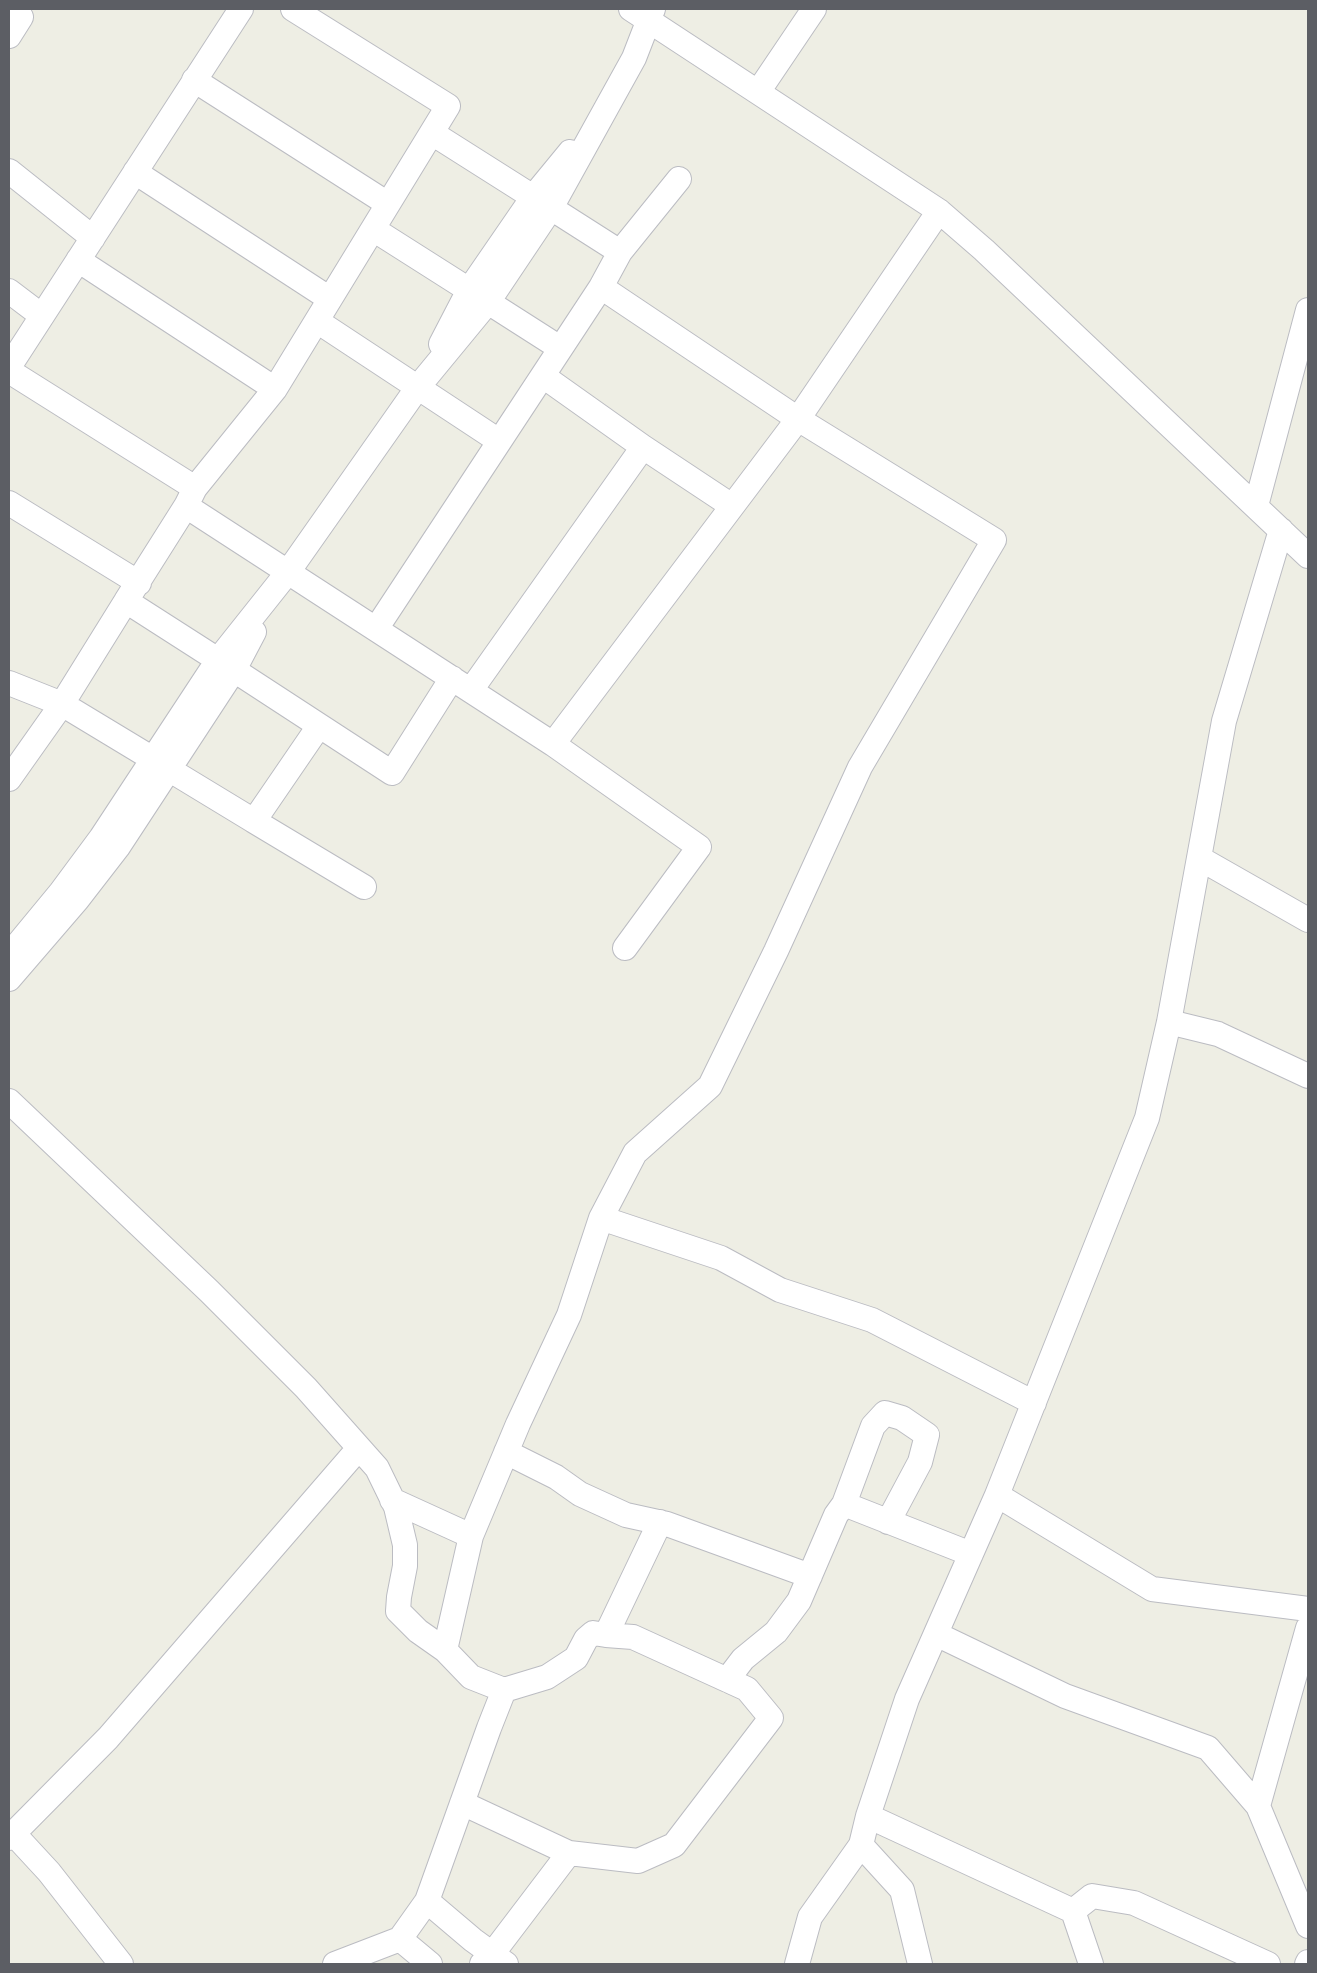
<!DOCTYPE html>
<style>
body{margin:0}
#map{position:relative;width:1317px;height:1973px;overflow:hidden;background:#eeeee4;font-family:"PT Sans Narrow",sans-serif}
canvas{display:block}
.frame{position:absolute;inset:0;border:10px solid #5c5e64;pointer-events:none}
</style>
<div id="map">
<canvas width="1317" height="1973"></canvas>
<div class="frame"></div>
</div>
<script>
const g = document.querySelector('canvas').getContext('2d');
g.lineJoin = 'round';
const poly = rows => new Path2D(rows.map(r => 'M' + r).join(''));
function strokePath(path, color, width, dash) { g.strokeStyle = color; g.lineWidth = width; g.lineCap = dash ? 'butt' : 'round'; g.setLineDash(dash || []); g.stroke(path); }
const minor = poly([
 [631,9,939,211,984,250,1308,556],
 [9,36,21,17,9,9],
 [194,80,388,204],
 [758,92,814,9],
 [432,133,533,197],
 [9,171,93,238],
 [135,172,330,299],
 [551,208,620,252,601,287,798,419,553,744,699,847,625,948],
 [373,229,469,290],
 [620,252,679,179],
 [78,260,275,389],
 [9,291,42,316],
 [488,302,560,348],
 [317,321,499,441],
 [441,344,469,290,533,197,570,152],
 [9,367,241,9],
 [9,371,195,488,186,506,126,601,218,660],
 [643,447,732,506],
 [195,488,275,389,448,106,293,9],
 [9,503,139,583],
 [186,506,553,744],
 [1256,506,1308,310],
 [1281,530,1224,721,1169,1022,1147,1118,997,1495,1152,1589,1308,1609],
 [126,601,62,704,153,759],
 [376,629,601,287],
 [234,670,392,773,452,678],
 [9,683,62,704,9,779],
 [471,690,643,447,543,376],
 [170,770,254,821,319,726],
 [254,821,364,887],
 [1199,858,1308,920],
 [9,955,61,892,101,838,218,660,288,572,418,387,488,302,551,208,634,58,653,9],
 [9,979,77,900,118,847,234,670,254,632],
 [1169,1022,1218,1034,1308,1076],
 [9,1101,209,1291,306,1388,377,1468,396,1507,405,1545,405,1566,399,1597,398,1611,418,1631,445,1650],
 [601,1218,721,1258,780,1290,872,1320,1034,1403],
 [506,1452,556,1477,580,1494,626,1515,667,1524,810,1576],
 [997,1495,907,1699,868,1816,1073,1911,1091,1964],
 [392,1500,471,1536],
 [844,1504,971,1554],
 [1308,1628,1258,1806,1308,1926],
 [936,1634,1065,1696,1208,1748,1258,1806],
 [606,1635,660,1522],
 [727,1680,743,1659,776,1632,799,1601,836,1515,844,1504,873,1426,885,1413,902,1418,927,1435,920,1462,888,1522],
 [462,1803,569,1853,638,1861,674,1845,771,1718,747,1689,633,1637,606,1635,593,1633,586,1639,576,1658,547,1677,504,1690],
 [868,1816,861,1845,902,1890,920,1964],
 [13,1833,49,1872,121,1964],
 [9,1838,108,1738,359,1448],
 [1073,1911,1092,1896,1134,1903,1268,1964],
 [400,1939,430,1964],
 [335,1964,400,1939,427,1901],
 [482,1964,493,1953,569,1853],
 [506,1964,473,1940,427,1901,489,1728,504,1690,471,1677,445,1650,471,1536,518,1424,569,1315,601,1218,635,1153,710,1086,776,951,860,767,994,540,798,419,939,211],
 [797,1964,810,1917,861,1845],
 [1307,1964,1308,1962]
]);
strokePath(minor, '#bbbcc2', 26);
strokePath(minor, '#fff', 24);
</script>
